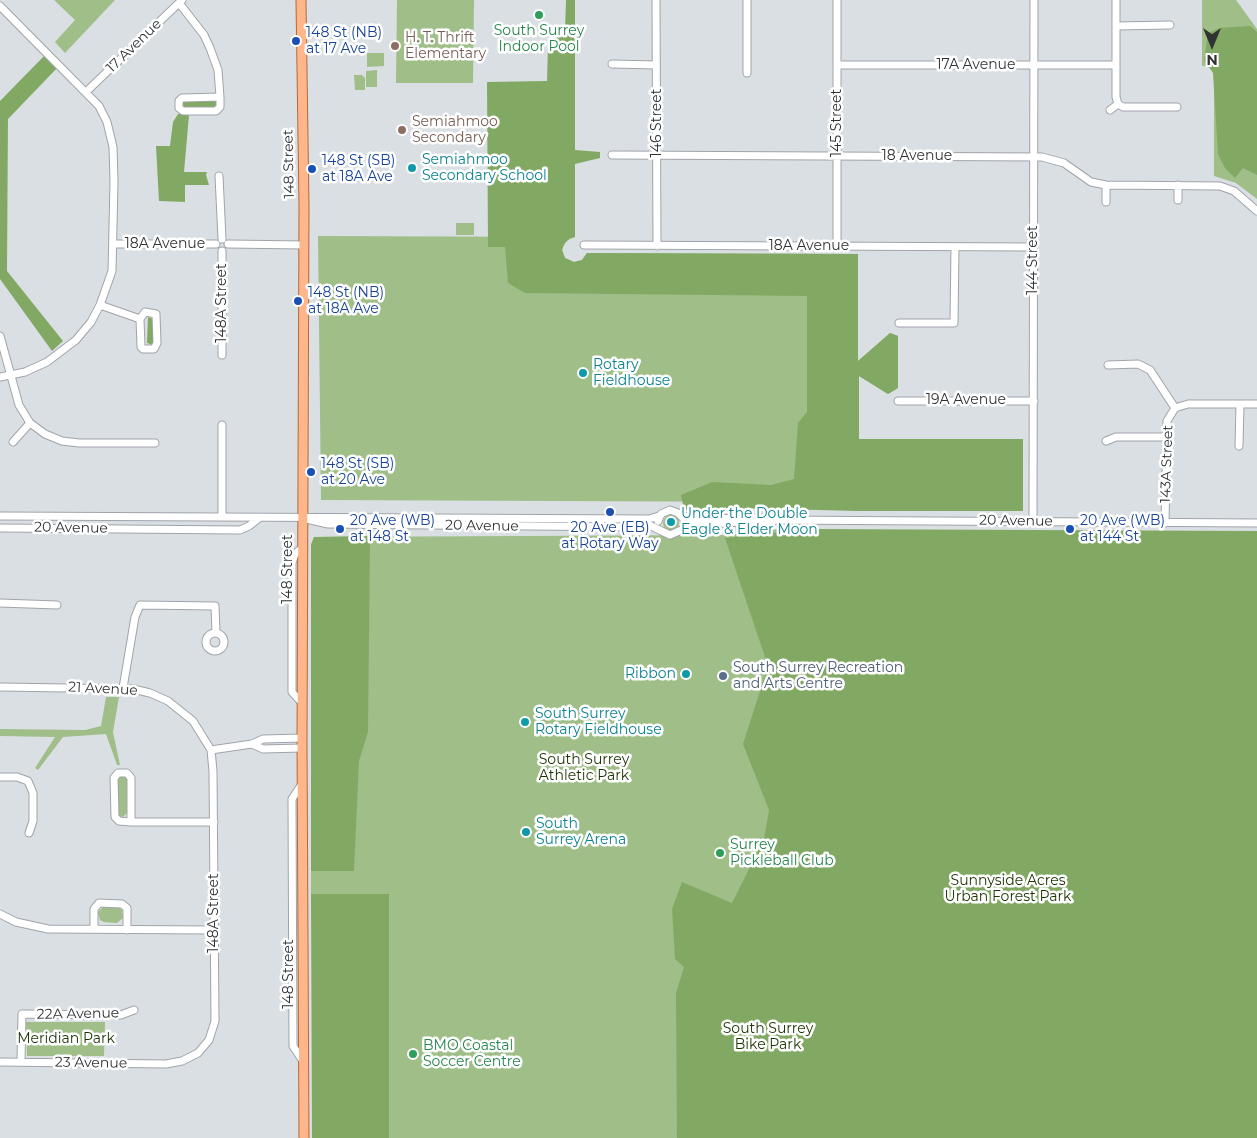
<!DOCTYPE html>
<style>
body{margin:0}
#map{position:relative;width:1257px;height:1138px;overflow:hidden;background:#dadfe4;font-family:Montserrat,sans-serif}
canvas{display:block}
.north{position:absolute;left:1187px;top:20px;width:50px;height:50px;-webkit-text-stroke:4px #fff;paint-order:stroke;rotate:180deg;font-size:14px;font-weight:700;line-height:20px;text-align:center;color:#303234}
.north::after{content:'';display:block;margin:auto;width:18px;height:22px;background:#303234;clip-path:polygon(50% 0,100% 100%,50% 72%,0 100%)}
</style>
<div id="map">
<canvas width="1257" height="1138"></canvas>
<div class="north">N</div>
</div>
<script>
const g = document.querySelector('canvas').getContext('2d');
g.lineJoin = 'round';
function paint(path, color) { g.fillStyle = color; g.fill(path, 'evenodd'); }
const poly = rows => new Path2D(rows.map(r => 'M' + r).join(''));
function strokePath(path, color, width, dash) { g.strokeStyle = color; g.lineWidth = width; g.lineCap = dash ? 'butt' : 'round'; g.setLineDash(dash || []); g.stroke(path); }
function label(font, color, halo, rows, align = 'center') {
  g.font = font + ' Montserrat,sans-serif'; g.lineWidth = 5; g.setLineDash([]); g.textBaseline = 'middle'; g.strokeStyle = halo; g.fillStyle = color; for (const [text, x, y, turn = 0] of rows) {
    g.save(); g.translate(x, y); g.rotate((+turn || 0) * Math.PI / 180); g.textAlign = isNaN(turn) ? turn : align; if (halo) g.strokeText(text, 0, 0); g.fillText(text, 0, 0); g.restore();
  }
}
paint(poly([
 [54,0,115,0,65,53,55,42,75,20],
 [397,0,474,0,473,83,396,83],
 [1202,0,1236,0,1257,29,1257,199,1236,183,1214,176,1214,67,1202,66],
 [367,53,384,53,384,66,367,67],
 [377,70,377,87,366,87,366,71],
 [354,75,362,75,365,78,365,90,355,90],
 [456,223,474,223,474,235,456,235],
 [318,236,575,237,566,241,562,250,565,258,574,262,582,260,587,253,858,254,858,361,890,333,898,336,898,388,888,394,859,376,859,439,1023,439,1022,503,321,500],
 '663 523a8 8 0 1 1 16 0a8 8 0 1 1-16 0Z',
 [811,529,884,1138,389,1138,388,894,311,894,311,545,314,537,730,535,742,530],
 [106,697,119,697,113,732,120,765,117,765,106,734,63,737,38,770,35,768,55,737,0,736,0,729,85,730,101,726],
 [120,777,125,777,128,781,127,813,123,817,118,815,117,781],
 [103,907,118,907,122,910,123,918,117,923,104,922,100,920,98,912],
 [26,1022,105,1022,104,1056,27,1056]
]), '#9fbe88');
paint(poly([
 [566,0,575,0,575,150,600,152,600,158,575,164,575,237,570,238,564,244,562,250,565,258,574,262,582,260,587,253,858,254,858,361,890,333,898,336,898,388,888,394,859,376,859,439,1023,439,1023,511,858,511,738,508,693,511,684,509,681,495,712,482,771,485,794,479,798,423,807,412,807,296,525,293,508,283,505,247,488,247,487,82,547,81,548,46,565,30],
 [1250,26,1257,32,1257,175,1243,168,1235,178,1225,168,1218,154,1213,73,1204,60,1208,33,1220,28],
 [47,53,60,65,8,119,7,271,63,341,52,351,0,279,0,101],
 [215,99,217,104,214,108,182,108,182,100],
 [178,114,189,115,184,172,207,172,206,175,209,185,185,185,185,202,159,201,156,146,170,146,173,122],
 [148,317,153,319,153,345,147,343],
 [811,529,1257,531,1257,1138,677,1138,676,993,684,967,675,959,672,909,682,882,732,903,764,839,769,810,743,744,768,666,725,538],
 [370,536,368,732,359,761,354,871,311,871,311,545,314,537],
 [311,894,389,894,389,1138,312,1138]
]), '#82a963');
const minor = poly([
 [656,0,657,246],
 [747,0,747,73],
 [837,0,837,246],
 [1116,0,1116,97,1118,104,1123,107,1177,107],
 [179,3,204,35,210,48,218,70,220,97],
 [0,6,99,106,107,122,113,147,114,181,112,271,100,305,91,322,76,340,47,362,25,372,0,377],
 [1116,26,1170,25],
 [612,64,656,65],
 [837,65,1116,65],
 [87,91,182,0],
 [220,97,220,107,216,111,183,111,179,108,179,101,182,98,220,97],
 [1110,110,1118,104],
 [612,155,1042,157,1064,163,1091,182,1106,185,1220,186,1234,191,1257,211],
 [219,176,222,239],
 [1178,185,1178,200],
 [1106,202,1106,185],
 [114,244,216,244],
 [228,244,304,245],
 [584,245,1033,247],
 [100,305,140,319,141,347,143,349,154,349,157,343,156,314,145,312,140,319],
 [899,323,954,323,955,247],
 [0,336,19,405,30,423,45,434,62,441,79,443,155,443],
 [222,355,222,251],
 [1108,365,1138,364,1150,370,1175,408],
 [898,401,1034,401],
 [1175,408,1188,404,1257,404],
 [222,425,222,517],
 [1106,441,1116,437,1166,437],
 [13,442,30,423],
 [1239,446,1240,404],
 [681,515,693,519,762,518],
 [0,516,649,519,659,516],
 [302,518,328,524,633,527,649,525,670,535,693,525,774,520,1257,523],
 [658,521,661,514,670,510,678,513,683,518],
 [1033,521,1034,0],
 [1165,523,1167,421,1175,408],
 [0,528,240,530,249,526,259,518],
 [0,603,57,605],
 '206 642a9 9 0 1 1 18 0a9 9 0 1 1-18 0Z',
 [0,687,133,689,150,693,168,701,193,721,211,750,213,771,215,1021,209,1040,198,1053,182,1061,166,1064,0,1062],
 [123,688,135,617,140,605,215,606,216,633],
 [302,703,292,692,292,563,295,554,302,548],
 [252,744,263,749,302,748],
 [211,750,252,744,263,739,302,738],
 [0,777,17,777,28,781,33,793,33,821,29,833],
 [302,784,292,799,293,1046,303,1061],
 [131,822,119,821,115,817,114,778,118,773,127,773,131,778,131,822,214,822],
 [0,914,16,922,48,929,215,930],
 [94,929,94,909,99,903,122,904,127,908,127,930],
 [21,1062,22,1014,121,1015,134,1010]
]);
const major = poly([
 [301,0,304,206,302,743,304,1138]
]);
strokePath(minor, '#a0a4aa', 9);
strokePath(major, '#b66939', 11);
strokePath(minor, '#fff', 7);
strokePath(major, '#feb68a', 9);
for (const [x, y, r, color] of [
 [539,15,5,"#2e9e5b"],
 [296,41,5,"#1a4fb4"],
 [395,46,5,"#8d6e63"],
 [402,130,5,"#8d6e63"],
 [412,168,5,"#0f9aa8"],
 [312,169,5,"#1a4fb4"],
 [298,301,5,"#1a4fb4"],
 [583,373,5,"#0f9aa8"],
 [311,472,5,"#1a4fb4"],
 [610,512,5,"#1a4fb4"],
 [671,522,5,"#0f9aa8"],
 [340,529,5,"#1a4fb4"],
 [1070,529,5,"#1a4fb4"],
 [686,674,5,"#0f9aa8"],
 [723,676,5,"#5c6f8a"],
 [525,722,5,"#0f9aa8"],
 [526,832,5,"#0f9aa8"],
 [720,853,5,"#2e9e5b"],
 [413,1054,5,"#2e9e5b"]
]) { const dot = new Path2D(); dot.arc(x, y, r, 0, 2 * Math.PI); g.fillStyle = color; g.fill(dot); strokePath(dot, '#fff', 2); }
label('14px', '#27864d', '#fff', [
 ["South Surrey",539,31,"center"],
 ["Indoor Pool",539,47,"center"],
 ["Surrey",730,845],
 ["Pickleball Club",730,861],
 ["BMO Coastal",423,1046],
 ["Soccer Centre",423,1062]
], 'left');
label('14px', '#164399', '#fff', [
 ["148 St (NB)",306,33],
 ["at 17 Ave",306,49],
 ["148 St (SB)",322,161],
 ["at 18A Ave",322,177],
 ["148 St (NB)",308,293],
 ["at 18A Ave",308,309],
 ["148 St (SB)",321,464],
 ["at 20 Ave",321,480],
 ["20 Ave (WB)",350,521],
 ["at 148 St",350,537],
 ["20 Ave (WB)",1080,521],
 ["at 144 St",1080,537],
 ["20 Ave (EB)",610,528,"center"],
 ["at Rotary Way",610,544,"center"]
], 'left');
label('14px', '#785e54', '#fff', [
 ["H. T. Thrift",405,38],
 ["Elementary",405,54],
 ["Semiahmoo",412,122],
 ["Secondary",412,138]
], 'left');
label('14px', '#303234', '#fff', [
 ["17 Avenue",134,46,-44],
 ["17A Avenue",976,65],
 ["146 Street",657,123,-90],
 ["145 Street",837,123,-90],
 ["18 Avenue",917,156],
 ["148 Street",289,164,-91],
 ["18A Avenue",165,244],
 ["18A Avenue",809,246],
 ["144 Street",1033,260,-90],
 ["148A Street",222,303,-90],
 ["19A Avenue",966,400],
 ["143A Street",1167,464,-88],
 ["20 Avenue",1016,521,1],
 ["20 Avenue",482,526,1],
 ["20 Avenue",71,528,1],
 ["148 Street",288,569,-90],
 ["21 Avenue",103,689,3],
 ["148A Street",214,913,-90],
 ["148 Street",289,974,-90],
 ["22A Avenue",78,1014,-1],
 ["23 Avenue",91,1063,1]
]);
label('14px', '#0d838f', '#fff', [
 ["Semiahmoo",422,160],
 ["Secondary School",422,176],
 ["Rotary",593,365],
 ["Fieldhouse",593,381],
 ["Under the Double",681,514],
 ["Eagle & Elder Moon",681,530],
 ["Ribbon",676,674,"right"],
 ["South Surrey",535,714],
 ["Rotary Fieldhouse",535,730],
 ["South",536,824],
 ["Surrey Arena",536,840]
], 'left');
label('14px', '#4e5e75', '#fff', [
 ["South Surrey Recreation",733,668],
 ["and Arts Centre",733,684]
], 'left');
label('14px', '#1b3400', '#fff', [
 ["South Surrey",584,760],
 ["Athletic Park",584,776],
 ["Sunnyside Acres",1008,881],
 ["Urban Forest Park",1008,897],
 ["South Surrey",768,1029],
 ["Bike Park",768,1045],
 ["Meridian Park",66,1039]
]);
</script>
